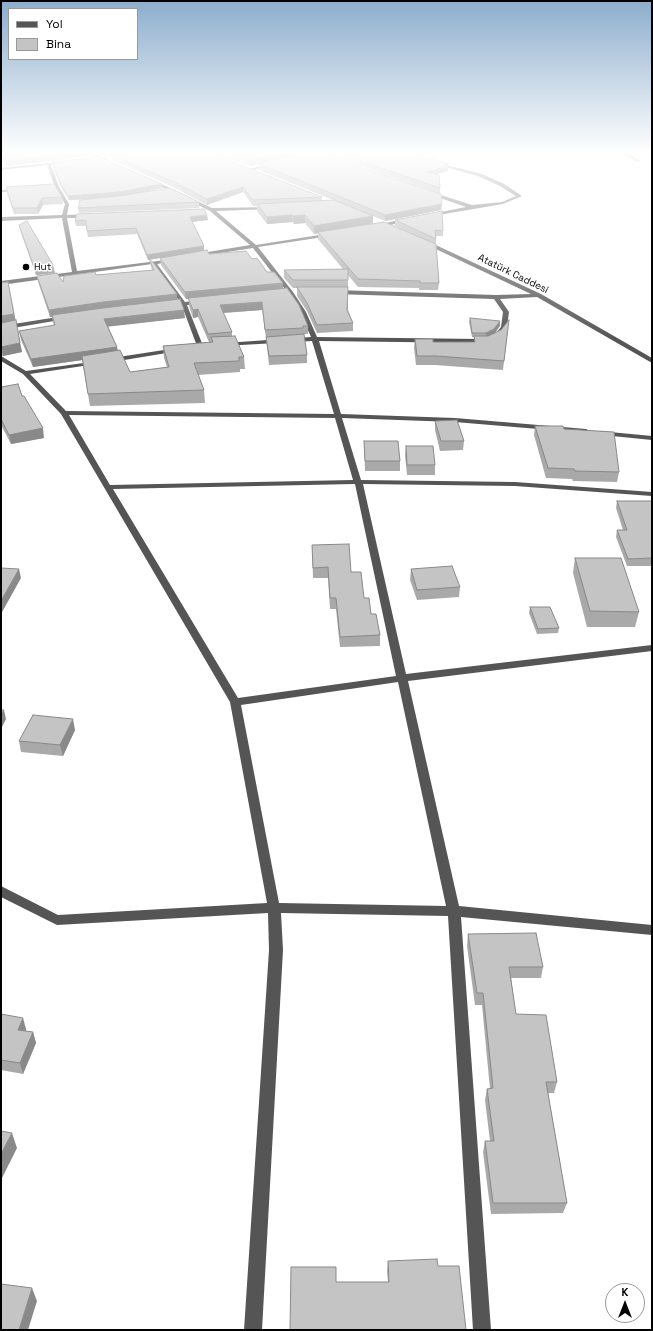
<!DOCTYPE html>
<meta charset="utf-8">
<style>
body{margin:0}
#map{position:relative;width:653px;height:1331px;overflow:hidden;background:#fff;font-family:"Space Grotesk",sans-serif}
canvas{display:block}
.frame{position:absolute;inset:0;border:2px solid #000;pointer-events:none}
.legend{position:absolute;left:8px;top:8px;width:130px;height:52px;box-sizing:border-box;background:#fff;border:1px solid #999;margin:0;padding:5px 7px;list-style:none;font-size:12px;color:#000}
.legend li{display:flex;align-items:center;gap:8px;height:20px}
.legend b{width:20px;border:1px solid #999}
.north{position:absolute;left:605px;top:1283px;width:40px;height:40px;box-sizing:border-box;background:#fff;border:1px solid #999;border-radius:50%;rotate:0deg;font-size:11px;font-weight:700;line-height:16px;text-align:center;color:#000}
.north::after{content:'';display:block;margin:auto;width:14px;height:18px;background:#000;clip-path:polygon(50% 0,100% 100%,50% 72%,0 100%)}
</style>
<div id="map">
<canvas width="653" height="1331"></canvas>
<div class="frame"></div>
<ul class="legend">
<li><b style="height:5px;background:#555"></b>Yol</li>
<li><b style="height:11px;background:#c4c4c4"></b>Bina</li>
</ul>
<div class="north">K</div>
</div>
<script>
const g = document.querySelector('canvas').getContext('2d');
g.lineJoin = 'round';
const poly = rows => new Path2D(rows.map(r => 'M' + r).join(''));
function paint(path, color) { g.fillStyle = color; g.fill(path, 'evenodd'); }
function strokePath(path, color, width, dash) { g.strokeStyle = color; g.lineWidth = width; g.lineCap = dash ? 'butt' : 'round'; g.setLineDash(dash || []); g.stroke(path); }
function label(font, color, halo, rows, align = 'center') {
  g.font = font + ' "Space Grotesk",sans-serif'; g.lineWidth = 3; g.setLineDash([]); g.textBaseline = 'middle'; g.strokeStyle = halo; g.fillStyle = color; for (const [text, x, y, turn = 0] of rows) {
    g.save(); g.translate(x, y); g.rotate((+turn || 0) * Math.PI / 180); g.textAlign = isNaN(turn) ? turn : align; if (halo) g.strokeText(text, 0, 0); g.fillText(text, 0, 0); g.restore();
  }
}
paint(poly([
 [87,153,93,153,113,162,109,163,87,153],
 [622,153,627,153,641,161,637,162,622,153],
 [67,161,65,163,51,165,59,187,69,204,67,215,90,214,93,216,90,218,67,218,77,271,174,259,174,261,157,264,185,302,201,300,204,302,201,304,187,305,203,346,202,347,197,346,182,306,169,307,166,305,180,302,152,264,1,285,1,281,72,272,62,218,1,221,1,217,62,215,65,204,55,187,47,165,1,170,1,168,67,161],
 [435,162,482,174,504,184,522,196,503,204,426,217,426,215,466,207,426,193,428,191,472,205,502,202,516,196,500,186,478,176,433,164,435,162],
 [270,163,272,165,249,171,247,170,270,163],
 [151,179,212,208,272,207,270,209,216,211,256,245,332,233,332,235,330,236,258,247,293,292,306,312,317,337,480,339,483,341,480,343,319,341,341,414,455,418,586,429,590,431,586,433,455,422,342,418,361,480,515,482,652,492,652,496,515,486,363,484,406,674,652,645,652,651,408,681,459,906,652,925,652,935,461,917,491,1330,473,1330,448,916,281,913,283,950,262,1330,244,1330,269,950,268,913,57,925,1,897,1,886,58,915,267,903,230,702,61,414,23,374,1,361,1,356,26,371,98,361,99,362,96,364,30,374,66,411,334,414,312,341,223,346,222,345,225,343,311,337,300,312,288,293,253,248,194,257,193,256,196,254,250,245,210,211,149,181,151,179],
 [69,415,335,418,353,480,110,485,69,415],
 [355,484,396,676,238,698,113,489,355,484],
 [398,682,446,906,279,903,241,705,398,682],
 [21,189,19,191,1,192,1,190,21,189],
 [407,218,409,219,409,221,376,228,373,226,407,218],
 [425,240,541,294,652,358,652,363,537,297,500,299,509,312,507,327,499,337,497,338,494,336,501,327,503,312,494,299,335,294,332,292,335,290,496,295,531,294,423,243,423,241,425,240],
 [64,316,66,317,66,319,1,330,1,326,64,316],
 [177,348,179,349,179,351,112,362,109,360,112,358,177,348],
 [599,431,652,436,652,440,602,435,599,435,599,431]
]), '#555');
paint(poly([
 [1,153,90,156,7,166,1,158],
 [96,153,210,153,322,197,322,201,333,200,259,170,259,164,442,204,441,210,385,221,373,216,373,223,423,239,395,226,395,220,443,231,443,236,436,236,436,244,439,283,438,290,419,290,419,288,358,287,348,275,348,310,353,323,353,331,317,333,307,311,297,296,297,288,293,288,284,278,284,270,343,269,318,239,318,233,314,234,305,223,294,224,293,222,267,224,257,211,257,206,253,206,243,192,207,205,175,188,112,160,111,155,101,155],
 [213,153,301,153,250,166],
 [322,153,412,153,448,164,448,171,437,174,440,188,440,193],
 [52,162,162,184,162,188,130,195,199,202,199,208,79,213,78,208,102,198,69,200,60,186,53,166],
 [6,187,62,197,63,204,43,205,38,214,14,214,7,194],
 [77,214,208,220,192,222,204,246,204,251,209,254,252,259,267,272,283,283,283,288,308,326,308,334,303,334,307,355,307,363,269,365,266,338,262,310,223,313,232,332,232,336,244,357,245,369,240,369,240,372,198,375,204,390,205,403,90,406,82,360,33,367,21,340,19,331,54,326,52,317,50,317,38,282,37,276,63,282,96,275,152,270,151,267,150,261,177,294,177,299,185,318,108,326,118,350,130,372,167,367,164,358,163,346,209,342,198,317,193,318,189,306,189,299,186,299,161,265,160,258,148,260,137,234,88,237,86,226,76,226,75,221],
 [19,225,55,273,36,275,21,233],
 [8,282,22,352,3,356,1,355,1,283],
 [470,318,500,326,495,333,501,330,509,320,503,370,435,365,416,365,414,348,415,339,433,342,474,342,474,337,472,337,469,322],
 [1,387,22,396,44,438,11,444,1,425],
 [435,421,464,441,463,450,440,451,435,430],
 [535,426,564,429,619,472,617,482,573,481,572,479,546,478,534,435],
 [364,441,400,461,400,471,365,471],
 [406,446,435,465,435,475,407,475,405,455],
 [617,501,652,502,652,566,627,566,616,537,617,530,623,530,616,508],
 [312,545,351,572,371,614,380,635,380,646,340,647,336,609,330,609,328,578,313,578],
 [575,558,639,612,635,627,587,627,573,573],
 [411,569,460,587,459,597,417,600,410,580],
 [530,607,559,628,558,633,537,634,529,613],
 [75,730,63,756,21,752,19,741],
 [468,934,543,967,541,978,511,978,516,1014,557,1082,554,1093,548,1093,567,1203,563,1213,491,1214,483,1152,485,1141,490,1141,485,1100,487,1089,490,1089,482,1005,475,1005,467,946],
 [1,1014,26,1029,26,1031,33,1032,36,1043,23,1074,1,1070],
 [388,1261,438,1266,466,1330,336,1282,388,1282,387,1271]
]), '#a9a9a9');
paint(poly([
 [72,153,89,153,90,156,7,166,6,161],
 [101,153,138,153,101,155],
 [281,153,301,153,250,166,250,161],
 [448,164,448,171,426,177,427,172,443,165],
 [162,184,162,188,120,197,69,200,68,196],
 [243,187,243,192,207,205,207,199],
 [42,198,43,205,38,214,37,208],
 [442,204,441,210,385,221,385,215],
 [207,215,208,220,190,222,190,217],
 [292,215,293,222,267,224,267,217],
 [305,215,305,223,294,224,293,216],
 [373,216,373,223,314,234,314,226],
 [204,246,204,251,148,260,147,255],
 [53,265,55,273,36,275,34,267],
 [283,283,283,290,186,299,185,292],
 [177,294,177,301,104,309,50,317,49,310,103,302],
 [262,302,262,310,220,313,220,305],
 [198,309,198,317,193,318,193,310],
 [184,310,185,318,105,327,104,319],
 [14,314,16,322,1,324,1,316],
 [500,321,500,326,494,334,486,338,486,333],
 [20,343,22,352,3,356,2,347],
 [117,347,118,355,33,367,31,359],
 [43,428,44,438,11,444,9,435],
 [19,569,21,578,1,614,1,601],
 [4,710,6,719,1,729,1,715],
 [73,719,75,730,63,756,60,745],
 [23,1018,26,1029,21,1041,18,1030],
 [33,1032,36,1043,23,1074,20,1063],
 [12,1133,17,1148,1,1180,1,1154],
 [32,1288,37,1301,28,1330,19,1330]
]), '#898989');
const building = poly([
 [1,153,72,153,6,161,1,154,1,153],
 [128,153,210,153,322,197,253,200,243,187,207,199,174,182,111,155,128,153],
 [227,153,281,153,250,161,227,153],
 [303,153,317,153,441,194,442,204,385,215,259,164,303,153],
 [337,153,412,153,448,164,443,165,448,166,427,172,439,175,440,188,337,153],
 [99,157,162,184,119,192,68,196,60,182,52,162,99,157],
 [54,184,62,197,42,198,37,208,13,208,6,187,54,184],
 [170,188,199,202,78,208,80,200,120,196,170,188],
 [334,200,373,216,314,226,305,215,293,216,292,215,267,217,257,204,334,200],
 [204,209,207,215,190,217,204,246,147,255,136,228,87,231,86,220,75,221,77,214,204,209],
 [442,211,443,231,435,230,436,239,395,220,442,211],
 [27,221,53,265,34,267,19,225,27,221],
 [384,222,436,244,439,283,420,283,420,281,358,279,318,232,384,222],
 [207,250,209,254,246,251,252,259,257,258,267,272,274,272,283,283,185,292,160,258,207,250],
 [150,261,152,261,177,294,103,302,49,310,37,276,57,273,63,282,64,276,95,272,96,275,154,270,150,261],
 [348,269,348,280,293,280,284,270,348,269],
 [8,282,14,314,1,316,1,283,8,282],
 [297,287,348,287,347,310,353,323,317,325,307,303,297,287],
 [287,288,299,305,308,326,303,326,303,328,265,330,262,302,220,305,232,332,208,334,198,309,193,310,188,298,287,288],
 [180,299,184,310,104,319,117,347,31,359,19,331,55,325,52,315,103,308,180,299],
 [470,318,500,321,494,329,486,333,472,333,470,318],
 [16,320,20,343,1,347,1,323,16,320],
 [509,320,504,361,436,356,417,356,415,339,433,339,433,342,475,342,474,336,488,336,501,330,509,320],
 [304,334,307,355,269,356,266,337,304,334],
 [235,336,244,357,239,357,239,361,194,363,204,390,88,394,82,356,120,350,130,372,169,367,163,346,213,342,211,337,235,336],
 [18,384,22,396,24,396,43,428,9,435,1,419,1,387,18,384],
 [457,420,464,441,441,441,435,421,457,420],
 [535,426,563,426,564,429,614,432,619,472,575,471,574,469,548,468,535,426],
 [364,441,398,441,400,461,365,461,364,441],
 [406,446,433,446,435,465,407,465,406,446],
 [617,501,652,501,652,558,628,559,617,530,627,530,617,501],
 [349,544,351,572,361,572,364,598,369,598,371,614,376,614,380,635,340,637,336,598,330,598,328,567,313,568,312,545,349,544],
 [575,558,621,558,639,612,590,611,575,558],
 [452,566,460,587,417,590,411,569,452,566],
 [1,568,19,569,1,601,1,568],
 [530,607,550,607,559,628,538,629,530,607],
 [1,710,4,710,1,715,1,710],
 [33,715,73,719,60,745,19,741,33,715],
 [536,933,543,967,509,967,516,1014,546,1015,557,1082,546,1082,567,1203,493,1203,485,1141,494,1141,487,1089,493,1088,483,993,477,993,468,934,536,933],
 [1,1014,23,1018,18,1030,33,1032,20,1063,1,1060,1,1014],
 [1,1131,12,1133,1,1154,1,1131],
 [437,1259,438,1266,459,1266,466,1330,290,1330,291,1267,336,1267,336,1282,389,1282,388,1261,437,1259],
 [1,1284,32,1288,19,1330,1,1330,1,1284]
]);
paint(building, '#c4c4c4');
strokePath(building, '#898989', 1);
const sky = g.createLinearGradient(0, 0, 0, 339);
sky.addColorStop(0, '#8cadcc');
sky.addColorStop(0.45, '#fff');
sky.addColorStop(1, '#ffffff00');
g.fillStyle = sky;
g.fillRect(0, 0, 653, 339);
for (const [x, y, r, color] of [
 [26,267,4,"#000"]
]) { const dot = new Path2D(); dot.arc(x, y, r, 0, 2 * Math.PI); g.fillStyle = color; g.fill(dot); strokePath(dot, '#fff', 1.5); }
label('10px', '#000', '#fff', [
 ["Hut",34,267]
], 'left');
label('10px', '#000', '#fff', [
 ["Atatürk Caddesi",513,274,26]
]);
</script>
